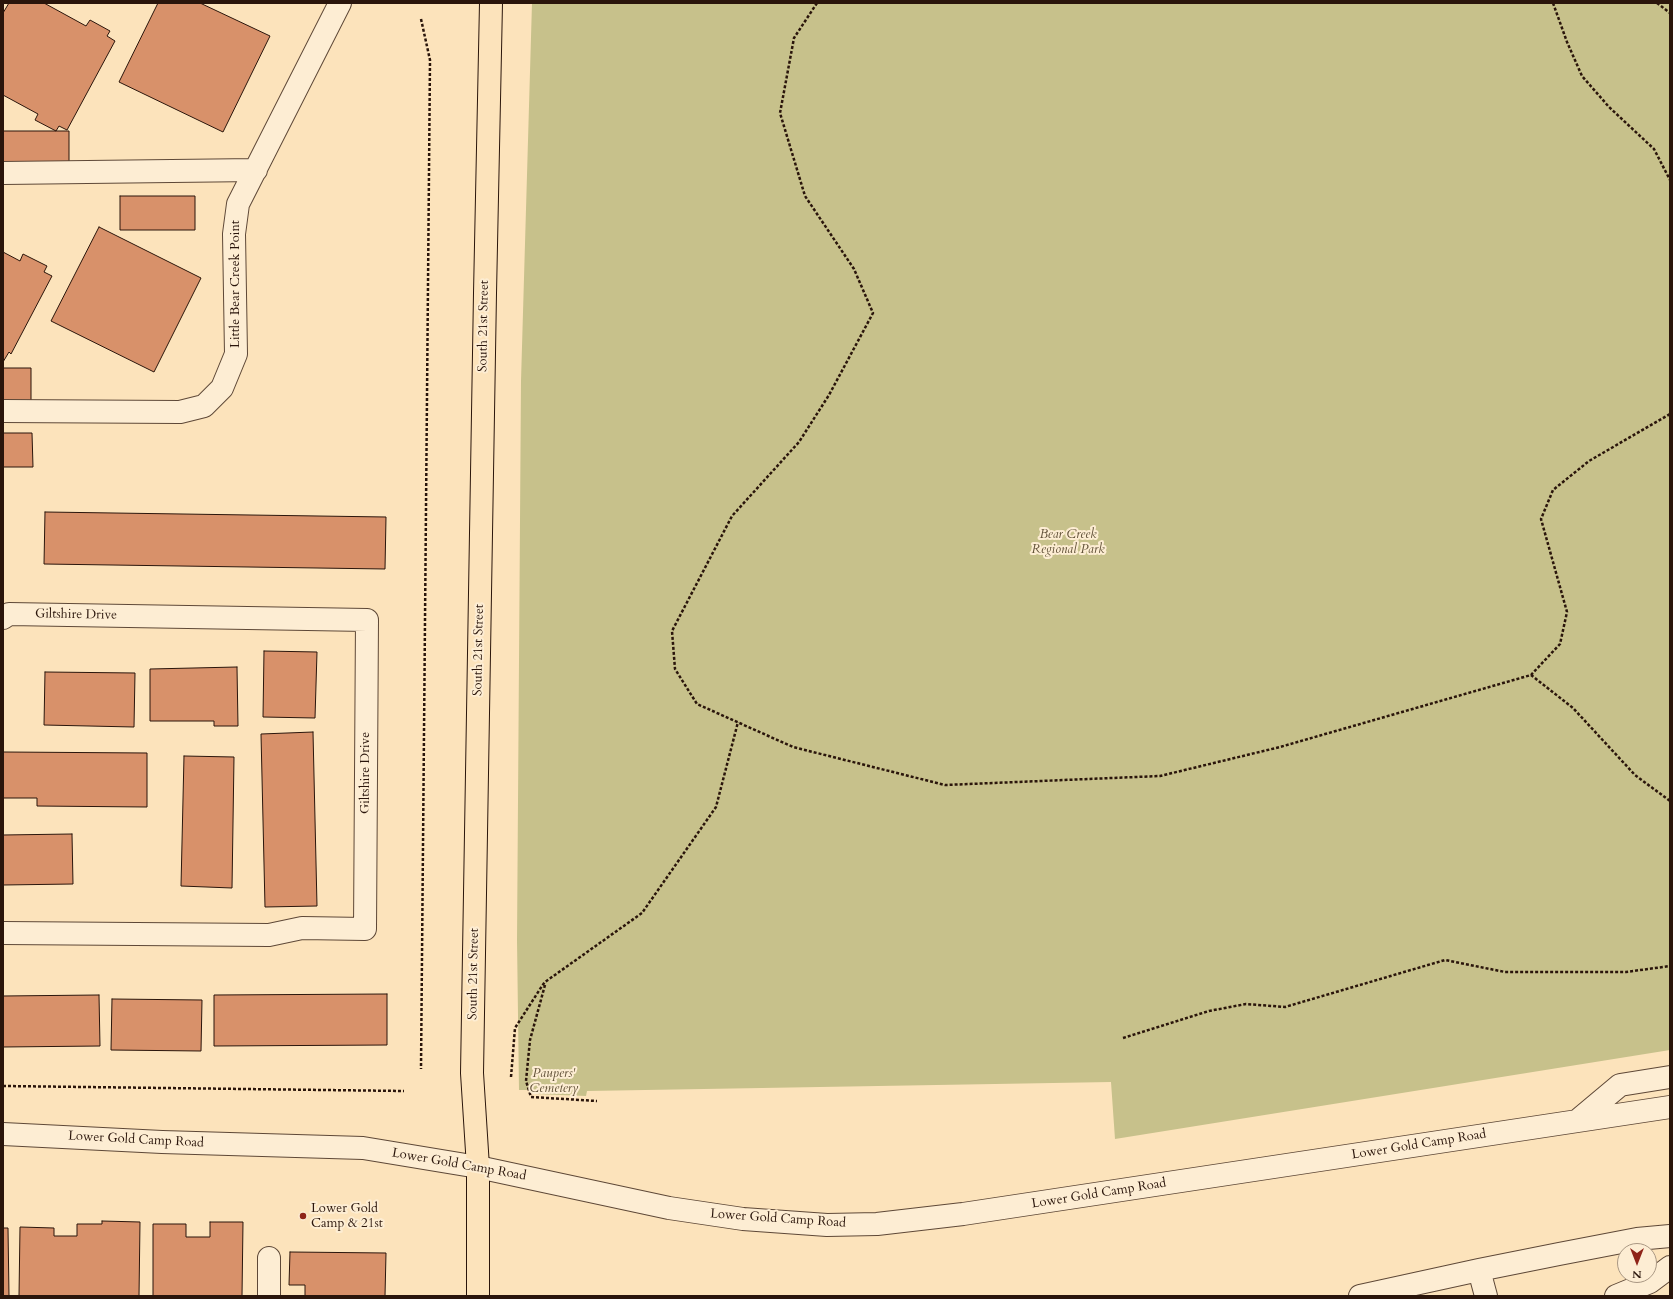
<!DOCTYPE html>
<style>
body{margin:0}
#map{position:relative;width:1673px;height:1299px;overflow:hidden;background:#fce3bb;font-family:Cardo,serif}
canvas{display:block}
.frame{position:absolute;inset:0;border:4px solid #2a150b;pointer-events:none}
.north{position:absolute;left:1617px;top:1243px;width:40px;height:40px;box-sizing:border-box;background:#fdedd3;border:1px solid #a99783;border-radius:50%;rotate:180deg;font-size:11px;font-weight:700;line-height:16px;text-align:center;color:#2a150b}
.north::after{content:'';display:block;margin:auto;width:14px;height:18px;background:#8f2418;clip-path:polygon(50% 0,100% 100%,50% 72%,0 100%)}
</style>
<div id="map">
<canvas width="1673" height="1299"></canvas>
<div class="frame"></div>
<div class="north">N</div>
</div>
<script>
const g = document.querySelector('canvas').getContext('2d');
g.lineJoin = 'round';
function paint(path, color) { g.fillStyle = color; g.fill(path, 'evenodd'); }
const poly = rows => new Path2D(rows.map(r => 'M' + r).join(''));
function strokePath(path, color, width, dash) { g.strokeStyle = color; g.lineWidth = width; g.lineCap = dash ? 'butt' : 'round'; g.setLineDash(dash || []); g.stroke(path); }
function label(font, color, halo, rows, align = 'center') {
  g.font = font + ' Cardo,serif'; g.lineWidth = 4; g.setLineDash([]); g.textBaseline = 'middle'; g.strokeStyle = halo; g.fillStyle = color; for (const [text, x, y, turn = 0] of rows) {
    g.save(); g.translate(x, y); g.rotate((+turn || 0) * Math.PI / 180); g.textAlign = isNaN(turn) ? turn : align; if (halo) g.strokeText(text, 0, 0); g.fillText(text, 0, 0); g.restore();
  }
}
paint(poly([
 [532,3,1670,3,1670,1050,1115,1139,1111,1082,587,1091,586,1096,535,1094,535,1090,519,1090,517,940,521,381]
]), '#c7c18b');
const building = poly([
 [9,3,44,3,86,26,90,20,110,31,107,36,115,41,67,130,59,126,56,131,35,120,38,114,3,95,3,13,9,3],
 [158,3,200,3,270,36,223,132,119,82,158,3],
 [3,131,69,131,69,163,3,163,3,131],
 [120,196,195,196,195,230,120,230,120,196],
 [99,227,201,278,154,372,51,321,99,227],
 [3,252,20,261,23,254,47,266,44,272,52,276,11,354,9,352,3,362,3,252],
 [3,368,31,368,31,402,3,402,3,368],
 [3,433,32,433,33,467,3,467,3,433],
 [45,512,386,517,385,569,44,564,45,512],
 [264,651,317,652,315,718,263,717,264,651],
 [237,667,238,726,214,726,214,721,150,721,150,669,237,667],
 [45,672,135,673,134,727,44,725,45,672],
 [313,732,317,906,265,907,261,734,313,732],
 [3,752,147,753,147,807,37,806,37,798,3,798,3,752],
 [184,756,234,757,232,888,181,886,184,756],
 [72,834,73,884,3,885,3,835,72,834],
 [387,994,387,1045,214,1046,214,995,387,994],
 [99,995,100,1046,3,1047,3,996,99,995],
 [112,999,202,1000,201,1051,111,1050,112,999],
 [102,1221,140,1222,139,1296,19,1296,20,1227,54,1228,54,1236,77,1236,77,1224,102,1224,102,1221],
 [210,1222,243,1222,242,1296,153,1296,153,1224,186,1224,186,1237,210,1237,210,1222],
 [3,1228,8,1228,9,1296,3,1296,3,1228],
 [290,1252,386,1253,385,1296,305,1296,305,1285,289,1285,290,1252]
]);
paint(building, '#d8916a');
strokePath(building, '#2a150b', 1);
const minor = poly([
 [3,173,256,170],
 [3,411,180,412,204,406,222,388,236,354,234,234,238,204,340,3],
 [3,618,9,614,367,620,365,929,302,928,269,935,3,933],
 [1577,1121,1620,1085,1670,1077],
 [3,1134,162,1142,363,1148,478,1167,669,1208,743,1219,827,1225,877,1224,963,1214,1670,1107],
 [1479,1270,1486,1296],
 [269,1296,269,1258],
 [1360,1296,1479,1270,1559,1254,1637,1239,1670,1236],
 [1616,1296,1650,1282,1670,1267]
]);
const major = poly([
 [478,1296,478,1167,472,1073,485,293,491,3]
]);
strokePath(minor, '#5e4837', 24);
strokePath(major, '#2a150b', 24);
strokePath(poly([
 [817,3,794,38,780,113,805,196,854,269,873,313,829,395,799,442,732,516,672,631,675,669,697,704,793,747,945,785,1160,776,1280,747,1531,675,1560,644,1567,612,1541,519,1553,490,1589,461,1670,414],
 [1553,3,1567,42,1582,76,1609,107,1654,149,1670,180],
 [1657,3,1670,13],
 [421,19,430,60,421,1069],
 [1531,675,1573,708,1635,775,1670,801],
 [545,985,530,1040,526,1081,531,1097,597,1101],
 [1123,1038,1209,1011,1246,1004,1285,1007,1445,960,1505,972,1626,972,1670,966],
 [511,1077,515,1028,542,986,545,982,642,913,716,807,738,722],
 [3,1086,404,1091]
]), '#2a150b', 2.5, [3, 2]);
strokePath(minor, '#fdedd3', 22);
strokePath(major, '#fce3bb', 22);
for (const [x, y, r, color] of [
 [303,1216,4,"#8f2418"]
]) { const dot = new Path2D(); dot.arc(x, y, r, 0, 2 * Math.PI); g.fillStyle = color; g.fill(dot); strokePath(dot, '#fdedd3', 1.5); }
label('13px', '#2a150b', '#fdedd3', [
 ["Little Bear Creek Point",236,284,-90],
 ["South 21st Street",484,326,-89],
 ["Giltshire Drive",76,615,1],
 ["South 21st Street",479,650,-89],
 ["Giltshire Drive",366,773,-90],
 ["South 21st Street",474,974,-89],
 ["Lower Gold Camp Road",136,1140,3],
 ["Lower Gold Camp Road",1419,1145,-9],
 ["Lower Gold Camp Road",459,1165,10],
 ["Lower Gold Camp Road",1099,1194,-9],
 ["Lower Gold Camp Road",778,1219,4]
]);
label('italic 13px', '#615138', '#fdedd3', [
 ["Bear Creek",1068,535],
 ["Regional Park",1068,550],
 ["Paupers'",554,1074],
 ["Cemetery",554,1089]
]);
label('13px', '#2a150b', '#fdedd3', [
 ["Lower Gold",311,1209],
 ["Camp & 21st",311,1224]
], 'left');
</script>
